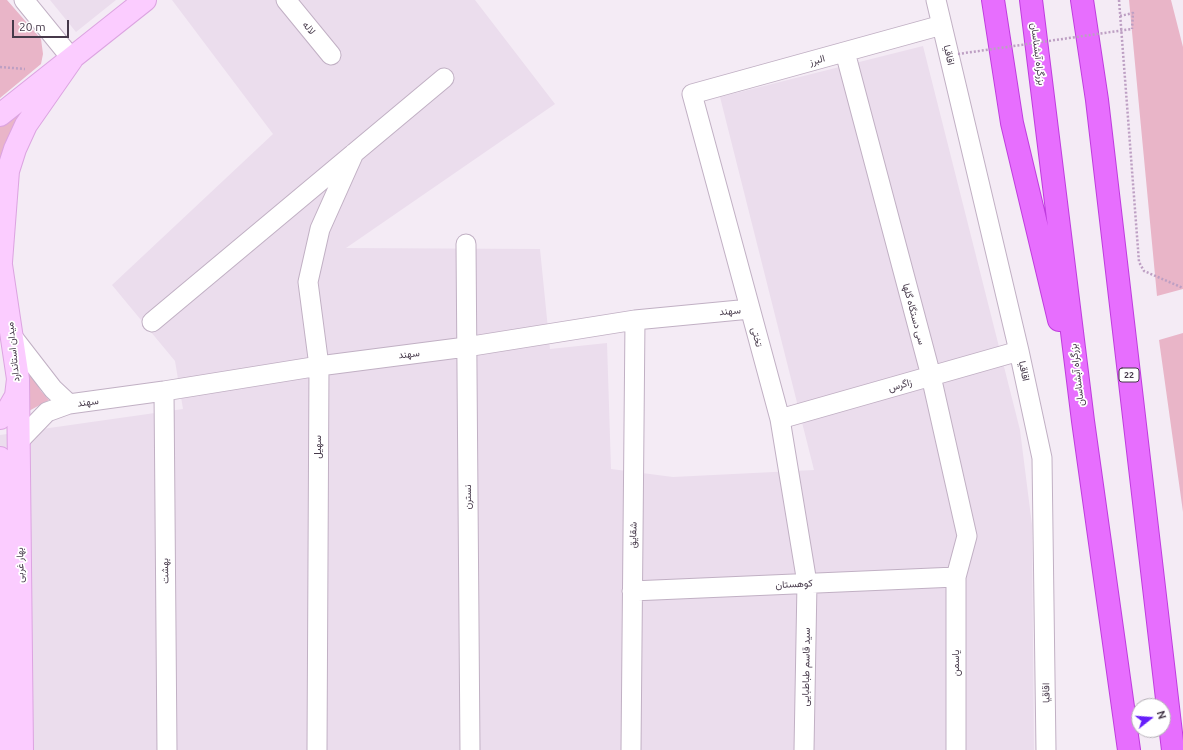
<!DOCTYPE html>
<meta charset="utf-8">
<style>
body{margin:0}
#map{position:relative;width:1183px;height:750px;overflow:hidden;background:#f4ebf5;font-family:Ubuntu,sans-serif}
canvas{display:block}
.north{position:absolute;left:1131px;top:698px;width:40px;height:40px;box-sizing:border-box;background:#fff;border:1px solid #b5b0b7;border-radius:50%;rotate:73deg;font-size:11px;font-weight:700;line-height:16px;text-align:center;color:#46394a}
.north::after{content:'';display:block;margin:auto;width:14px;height:18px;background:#661efa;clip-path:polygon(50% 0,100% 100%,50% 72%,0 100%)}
.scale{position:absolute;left:12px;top:20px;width:57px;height:18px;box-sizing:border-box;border:2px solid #46394a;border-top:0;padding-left:5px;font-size:12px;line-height:14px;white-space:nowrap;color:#46394a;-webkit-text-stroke:3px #fff;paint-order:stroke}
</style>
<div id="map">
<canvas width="1183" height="750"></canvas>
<div class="north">N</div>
<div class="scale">20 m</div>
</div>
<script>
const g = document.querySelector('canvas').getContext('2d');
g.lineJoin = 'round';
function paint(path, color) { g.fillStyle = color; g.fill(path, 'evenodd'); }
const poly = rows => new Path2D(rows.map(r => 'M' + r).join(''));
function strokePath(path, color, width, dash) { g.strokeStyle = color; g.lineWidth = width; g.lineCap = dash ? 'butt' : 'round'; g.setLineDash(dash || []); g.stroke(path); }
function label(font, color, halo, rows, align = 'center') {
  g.font = font + ' Ubuntu,Vazirmatn,sans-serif'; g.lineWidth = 3.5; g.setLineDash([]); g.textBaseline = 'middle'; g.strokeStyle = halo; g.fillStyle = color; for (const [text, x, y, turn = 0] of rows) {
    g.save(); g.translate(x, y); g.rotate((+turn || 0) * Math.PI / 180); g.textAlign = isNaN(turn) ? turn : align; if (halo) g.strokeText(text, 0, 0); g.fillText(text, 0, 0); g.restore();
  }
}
paint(poly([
 [50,0,116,0,76,32],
 [172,0,475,0,555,104,346,248,540,249,550,349,607,343,611,469,673,477,814,470,720,97,923,46,1020,430,1032,525,1034,750,0,750,0,435,183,409,175,361,112,285,273,134]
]), '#ebdded');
paint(poly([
 [0,0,7,0,41,39,43,54,41,64,0,98],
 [1129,0,1171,0,1183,47,1183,289,1157,296],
 [42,87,0,168,0,122],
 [1183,333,1183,512,1159,340],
 [28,369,41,391,49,400,27,412,24,374]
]), '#e9b5c8');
const street = poly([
 [24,0,72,59],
 [286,0,331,55],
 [936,0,1019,351,1042,458,1046,750],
 [845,52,931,376,967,536,956,577,956,750],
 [466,244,470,750],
 [152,322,444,78],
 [12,336,53,389,69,404],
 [164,391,167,750],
 [780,419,1019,351],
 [19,441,47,412,69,404,164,391,319,366,466,347,635,320,750,309],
 [632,591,956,577],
 [317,750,319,366,308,282,320,229,354,153],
 [631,750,635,320],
 [804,750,807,583,780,419,692,94,942,25]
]);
const secondary = poly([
 [0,115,145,0],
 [0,258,18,379,16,396,8,410,0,418],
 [1,262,8,171,15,149,26,125,72,59],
 [18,379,22,750],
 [0,458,3,750]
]);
const highway = poly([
 [993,0,1012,123,1059,320],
 [1031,0,1083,421,1129,750],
 [1082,0,1097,100,1173,750]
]);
strokePath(street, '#c1b0c4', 21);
strokePath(secondary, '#dca4e1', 24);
strokePath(highway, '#bf3dde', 24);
strokePath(poly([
 [1119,0,1139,262,1144,271,1183,288],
 [1120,16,1133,13,1132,29],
 [0,67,25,69]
]), '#bd9fc3', 2.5, [2, 2]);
strokePath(street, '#fff', 19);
strokePath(secondary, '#fbccff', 22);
strokePath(highway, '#e76efe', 22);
strokePath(poly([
 [958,54,1132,29]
]), '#bd9fc3', 2.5, [2, 2]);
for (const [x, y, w] of [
 [1129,375,20]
]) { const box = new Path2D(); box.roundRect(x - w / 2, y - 7, w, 14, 3); g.fillStyle = '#fff'; g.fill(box); strokePath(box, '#46394a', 1); }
label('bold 9px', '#46394a', null, [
 ["22",1129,375]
]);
label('10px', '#46394a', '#fff', [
 ["لاله",309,28,50],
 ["بزرگراه آبشناسان",1038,54,83],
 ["اقاقیا",949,55,77],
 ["البرز",817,60,-15],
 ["سهند",730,311,-5],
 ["سی دستگاه گلها",914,314,75],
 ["تختی",757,337,75],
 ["میدان استاندارد",13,352,-96],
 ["سهند",409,354,-7],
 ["اقاقیا",1024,371,78],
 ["بزرگراه آبشناسان",1077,375,-97],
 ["زاگرس",900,385,-16],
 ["سهند",88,402,-8],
 ["سهیل",318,447,-90],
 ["نسترن",468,497,-90],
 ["شقایق",633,535,-89],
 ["بهار غربی",20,565,-91],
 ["بهشت",165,571,-91],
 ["کوهستان",794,584,-3],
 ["یاسمن",956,663,-90],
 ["سید قاسم طباطبایی",806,667,-89],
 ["اقاقیا",1046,693,-91]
]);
</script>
